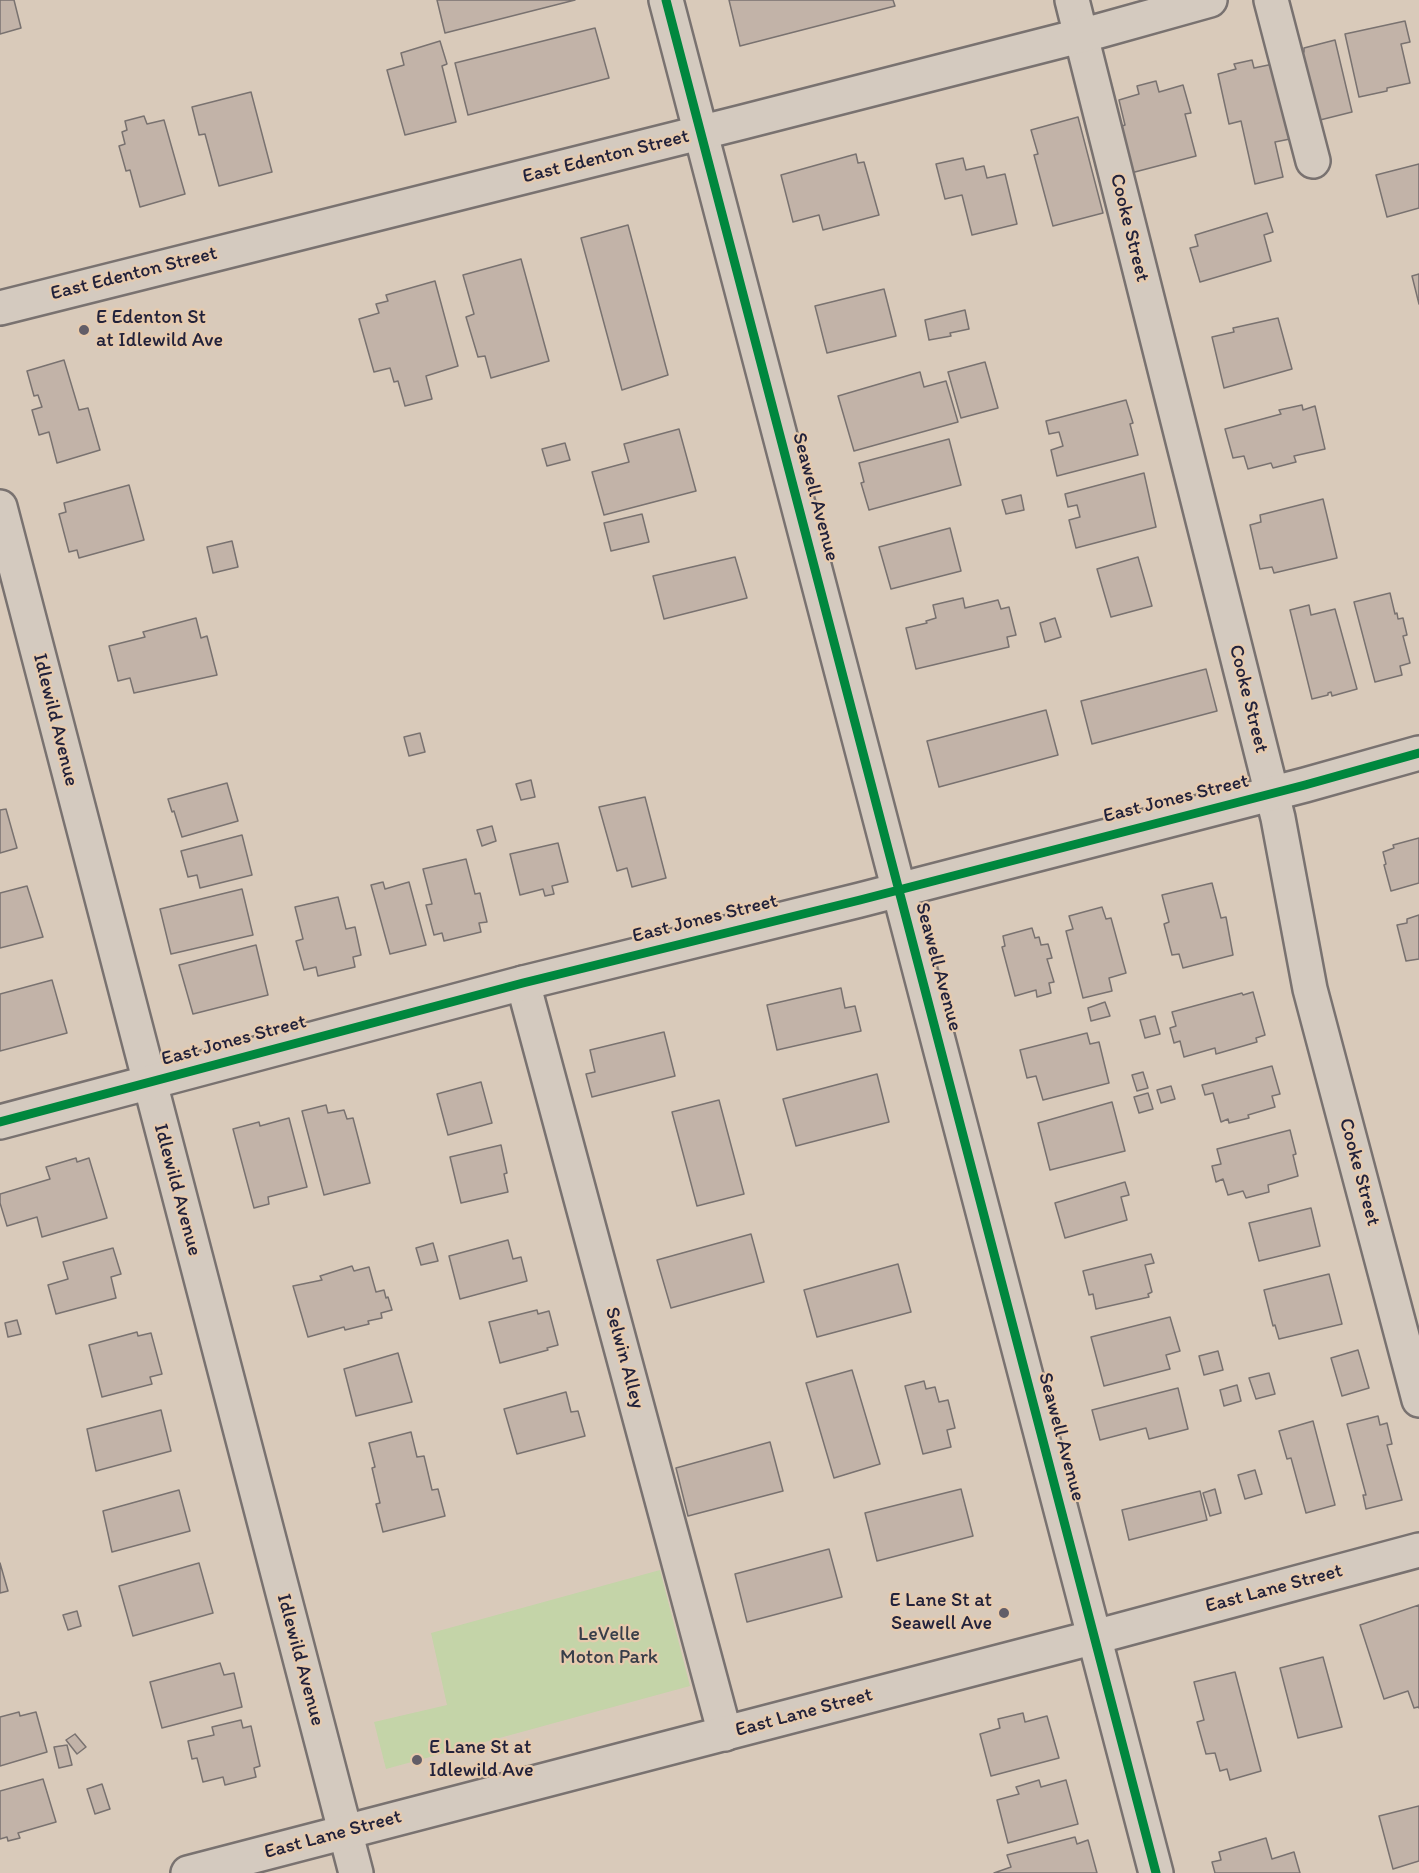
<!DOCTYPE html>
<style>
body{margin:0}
canvas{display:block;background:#d9caba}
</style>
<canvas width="1419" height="1873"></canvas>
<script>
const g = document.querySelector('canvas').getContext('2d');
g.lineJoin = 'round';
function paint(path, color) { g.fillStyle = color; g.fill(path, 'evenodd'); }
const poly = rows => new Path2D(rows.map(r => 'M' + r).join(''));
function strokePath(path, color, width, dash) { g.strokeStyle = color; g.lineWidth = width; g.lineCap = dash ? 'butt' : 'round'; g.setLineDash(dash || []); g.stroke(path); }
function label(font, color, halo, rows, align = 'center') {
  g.font = font + ' Itim,sans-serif'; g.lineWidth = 4.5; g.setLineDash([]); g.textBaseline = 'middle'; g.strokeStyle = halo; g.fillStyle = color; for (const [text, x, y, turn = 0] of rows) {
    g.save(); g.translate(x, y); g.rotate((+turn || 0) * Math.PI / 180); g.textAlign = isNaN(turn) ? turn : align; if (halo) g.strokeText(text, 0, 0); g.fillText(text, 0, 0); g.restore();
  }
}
paint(poly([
 [660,1570,690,1686,386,1769,374,1722,447,1705,431,1633]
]), '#c4d4a8');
const building = poly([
 [0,0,14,0,21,28,0,34,0,0],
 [437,0,575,0,445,33,437,0],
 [729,0,893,0,895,6,740,46,729,0],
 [1405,21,1410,42,1401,44,1410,83,1387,88,1387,91,1359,97,1345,34,1405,21],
 [595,28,609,78,468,115,455,63,595,28],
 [1335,40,1352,112,1312,122,1295,54,1304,52,1304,48,1335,40],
 [440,41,447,64,442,66,456,122,405,135,387,70,404,65,401,53,440,41],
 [1252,60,1254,68,1278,63,1295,138,1275,142,1283,177,1255,184,1241,121,1229,124,1218,74,1236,69,1234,64,1252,60],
 [1156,81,1159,92,1183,85,1191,113,1185,114,1196,156,1131,173,1119,127,1125,125,1119,100,1139,94,1137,86,1156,81],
 [251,92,272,172,219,186,205,134,199,135,192,107,251,92],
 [144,116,147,124,164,120,185,194,140,207,130,170,126,171,119,146,125,144,122,132,127,130,125,121,144,116],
 [1078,117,1103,213,1053,226,1034,155,1038,154,1031,130,1078,117],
 [856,154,858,163,864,162,879,215,823,230,819,215,793,222,781,175,856,154],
 [963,158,966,170,984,166,987,178,1005,174,1017,224,972,235,962,195,945,199,936,164,963,158],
 [1419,164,1419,208,1387,217,1376,175,1419,164],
 [1267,213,1273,232,1264,235,1271,261,1200,282,1190,248,1198,246,1195,235,1267,213],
 [628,225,668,375,622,390,581,238,628,225],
 [521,259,549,361,491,378,485,356,478,357,466,317,474,314,463,275,521,259],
 [1419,274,1419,304,1412,276,1419,274],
 [435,281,458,366,426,376,432,399,405,406,398,381,394,382,390,368,374,372,359,319,379,313,376,304,388,301,386,295,435,281],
 [884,289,896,336,827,353,815,306,884,289],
 [965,310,969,329,950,333,951,336,929,340,925,320,965,310],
 [1278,318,1292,369,1224,388,1212,337,1234,332,1233,328,1278,318],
 [64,360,79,410,88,408,100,450,57,463,49,432,39,435,32,410,42,407,38,395,34,396,27,371,64,360],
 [985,362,998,408,961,418,948,372,985,362],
 [920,372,924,387,946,381,958,422,854,451,838,396,920,372],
 [1126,400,1133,423,1130,424,1138,455,1057,476,1051,450,1063,446,1059,432,1049,434,1046,421,1126,400],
 [1302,405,1303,410,1315,406,1325,449,1294,456,1296,462,1273,468,1271,463,1248,469,1244,456,1233,458,1225,429,1281,414,1279,410,1302,405],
 [679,429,696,491,604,515,592,472,629,462,624,444,679,429],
 [949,439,961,485,869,510,861,483,864,482,859,463,949,439],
 [565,443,570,460,547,466,542,449,565,443],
 [1144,473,1156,527,1076,548,1069,520,1080,517,1077,505,1068,507,1065,494,1144,473],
 [129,485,144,540,79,558,77,550,69,552,59,514,66,512,64,503,129,485],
 [1021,495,1024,510,1006,514,1002,500,1021,495],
 [1323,499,1337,558,1274,573,1272,567,1260,569,1250,525,1261,522,1260,515,1323,499],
 [642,514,649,542,611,551,604,523,642,514],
 [950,528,961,571,891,589,879,547,950,528],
 [232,541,238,567,213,573,207,547,232,541],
 [735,557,747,598,664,619,653,576,735,557],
 [1138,557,1152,606,1111,617,1097,569,1138,557],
 [1390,593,1395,614,1397,613,1398,619,1403,618,1407,635,1403,636,1410,663,1400,666,1402,675,1375,682,1354,602,1390,593],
 [963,598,965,608,998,600,1001,609,1009,607,1016,635,1007,637,1009,647,916,669,906,628,927,623,926,621,936,618,933,605,963,598],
 [1309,605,1311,615,1335,609,1357,689,1332,696,1331,692,1328,693,1328,695,1312,699,1290,610,1309,605],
 [196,618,201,638,207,636,217,675,134,693,130,678,118,681,109,646,145,637,143,632,196,618],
 [1055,618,1061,637,1045,642,1040,623,1055,618],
 [1206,669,1217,711,1092,744,1081,701,1206,669],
 [1046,710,1058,755,939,787,927,741,1046,710],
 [420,733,425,752,409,756,404,737,420,733],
 [531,780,535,797,521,800,516,784,531,780],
 [227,783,238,821,182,837,174,811,172,812,168,799,227,783],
 [645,797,666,878,632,887,627,868,617,871,599,807,645,797],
 [6,809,17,848,0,853,0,810,6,809],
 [492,826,496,841,482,846,477,830,492,826],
 [242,835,252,875,200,888,197,875,188,877,181,851,242,835],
 [1419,838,1419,883,1391,891,1384,865,1386,864,1383,852,1394,848,1393,845,1419,838],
 [558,843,568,882,552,886,554,894,545,896,543,889,520,895,510,854,558,843],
 [466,859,475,894,480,893,487,922,479,923,481,932,444,941,442,933,434,935,426,905,432,904,423,869,466,859],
 [383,882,385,889,409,882,426,945,390,954,371,885,383,882],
 [1212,883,1221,918,1226,917,1233,955,1183,968,1179,954,1172,955,1164,924,1169,922,1162,895,1212,883],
 [27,886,43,937,0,948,0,893,27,886],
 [242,889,253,935,171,954,160,909,242,889],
 [338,897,346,929,355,927,361,955,353,957,355,967,318,976,316,967,304,970,296,941,303,939,295,907,338,897],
 [1102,907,1106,919,1111,918,1126,973,1109,978,1112,991,1083,998,1066,931,1073,929,1069,916,1102,907],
 [1419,915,1419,959,1406,961,1397,925,1407,923,1407,919,1419,915],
 [1032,928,1035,938,1039,937,1041,945,1048,944,1052,958,1047,959,1054,982,1049,983,1051,993,1037,997,1036,990,1015,996,1002,947,1005,946,1003,936,1032,928],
 [256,945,268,995,193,1014,179,965,256,945],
 [52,980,67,1033,0,1051,0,994,52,980],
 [841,988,845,1008,855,1006,861,1031,777,1050,767,1005,841,988],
 [1253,992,1265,1035,1256,1038,1257,1042,1216,1054,1215,1048,1184,1057,1180,1041,1174,1043,1170,1028,1176,1026,1172,1012,1242,993,1243,995,1253,992],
 [1105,1002,1110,1016,1091,1021,1088,1008,1105,1002],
 [1155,1016,1160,1034,1145,1038,1140,1020,1155,1016],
 [664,1032,675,1076,592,1097,586,1074,595,1072,590,1050,664,1032],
 [1087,1033,1090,1044,1099,1042,1109,1083,1043,1100,1036,1076,1027,1078,1020,1050,1087,1033],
 [1272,1066,1280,1094,1272,1096,1275,1107,1248,1115,1249,1118,1229,1123,1228,1119,1221,1122,1213,1093,1205,1095,1202,1085,1272,1066],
 [1143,1072,1148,1088,1137,1091,1132,1075,1143,1072],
 [877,1074,889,1122,796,1146,783,1099,877,1074],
 [481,1082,492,1123,448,1135,437,1094,481,1082],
 [1171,1086,1175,1099,1161,1103,1157,1090,1171,1086],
 [1148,1093,1153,1109,1139,1113,1134,1097,1148,1093],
 [719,1100,744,1194,697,1206,672,1112,719,1100],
 [1112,1102,1125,1151,1050,1170,1038,1123,1112,1102],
 [326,1105,328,1113,344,1110,347,1119,353,1118,370,1183,324,1195,302,1111,326,1105],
 [289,1118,307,1187,268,1197,269,1204,254,1208,233,1129,259,1122,260,1126,289,1118],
 [1290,1130,1296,1154,1293,1155,1298,1176,1268,1185,1269,1192,1246,1198,1243,1191,1228,1195,1223,1179,1216,1182,1212,1166,1221,1164,1217,1149,1290,1130],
 [501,1145,507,1173,504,1174,508,1192,461,1203,450,1157,501,1145],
 [76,1158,77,1162,89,1158,107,1218,42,1237,37,1217,7,1226,0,1203,0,1194,50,1179,46,1167,76,1158],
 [1125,1182,1129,1195,1121,1197,1127,1220,1065,1238,1055,1203,1125,1182],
 [1311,1208,1320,1246,1259,1261,1249,1223,1311,1208],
 [751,1234,764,1282,671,1308,657,1260,751,1234],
 [508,1240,513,1259,521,1257,527,1281,460,1299,449,1256,508,1240],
 [433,1243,438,1261,421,1265,416,1248,433,1243],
 [113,1248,121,1274,111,1277,116,1298,56,1314,48,1285,68,1279,63,1262,113,1248],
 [1151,1254,1154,1263,1145,1265,1152,1292,1148,1294,1149,1297,1096,1309,1093,1294,1089,1295,1083,1271,1151,1254],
 [898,1264,911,1312,817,1337,804,1290,898,1264],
 [352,1266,354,1271,369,1267,376,1292,384,1290,386,1298,388,1297,392,1310,381,1313,382,1318,368,1321,369,1324,345,1330,344,1327,308,1337,293,1286,322,1280,320,1276,352,1266],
 [1329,1274,1342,1324,1279,1339,1275,1325,1273,1326,1264,1290,1329,1274],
 [537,1310,538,1314,549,1311,558,1345,547,1348,548,1350,500,1363,489,1322,537,1310],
 [1170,1317,1180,1351,1166,1355,1170,1369,1104,1386,1091,1337,1170,1317],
 [17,1320,21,1334,8,1337,5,1323,17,1320],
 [137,1332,138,1336,151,1333,162,1374,150,1377,152,1384,102,1397,89,1345,137,1332],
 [1358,1350,1369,1388,1342,1396,1331,1358,1358,1350],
 [1218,1351,1223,1370,1204,1375,1199,1356,1218,1351],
 [398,1353,412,1402,356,1416,344,1369,398,1353],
 [852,1370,880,1464,834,1478,806,1383,852,1370],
 [1269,1373,1275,1394,1256,1399,1249,1378,1269,1373],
 [924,1381,926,1389,935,1387,939,1402,948,1400,955,1428,947,1430,951,1447,923,1454,905,1386,924,1381],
 [1237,1385,1241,1401,1224,1406,1220,1390,1237,1385],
 [1178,1388,1188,1429,1149,1439,1146,1428,1100,1440,1092,1410,1178,1388],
 [566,1392,571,1412,578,1411,585,1436,517,1454,504,1409,566,1392],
 [161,1410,171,1451,96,1471,87,1429,161,1410],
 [1378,1416,1380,1425,1387,1423,1392,1444,1387,1445,1402,1500,1366,1509,1363,1495,1366,1495,1347,1424,1378,1416],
 [1313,1421,1335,1505,1306,1513,1291,1458,1287,1459,1279,1431,1313,1421],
 [411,1432,417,1457,424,1456,432,1490,438,1489,445,1516,383,1532,376,1504,380,1503,372,1468,375,1467,369,1443,411,1432],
 [770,1442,783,1491,688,1516,676,1468,770,1442],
 [1255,1470,1262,1494,1245,1499,1238,1475,1255,1470],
 [961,1489,973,1536,877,1561,865,1513,961,1489],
 [1215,1489,1221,1513,1210,1516,1203,1493,1215,1489],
 [179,1490,190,1531,112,1552,103,1511,179,1490],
 [1200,1491,1207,1520,1129,1540,1122,1510,1200,1491],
 [829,1549,842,1597,747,1622,735,1574,829,1549],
 [0,1563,8,1591,0,1593,0,1563],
 [199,1563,213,1613,133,1636,119,1586,199,1563],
 [1419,1605,1419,1708,1418,1707,1414,1708,1408,1691,1384,1699,1360,1625,1419,1605],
 [77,1611,81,1626,68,1630,63,1615,77,1611],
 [1323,1657,1342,1727,1298,1738,1280,1668,1323,1657],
 [220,1663,224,1675,234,1673,242,1707,162,1728,150,1682,220,1663],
 [1235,1672,1261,1771,1230,1780,1227,1769,1220,1771,1215,1753,1206,1754,1197,1722,1204,1720,1194,1682,1235,1672],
 [19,1712,20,1716,36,1712,47,1752,0,1766,0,1717,19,1712],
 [1023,1713,1025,1722,1047,1716,1059,1758,991,1776,980,1734,1000,1728,998,1719,1023,1713],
 [241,1720,243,1728,251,1726,260,1766,254,1768,256,1777,225,1785,223,1777,203,1782,197,1758,192,1759,188,1741,214,1735,212,1727,241,1720],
 [75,1734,86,1747,77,1754,66,1740,75,1734],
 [67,1745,72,1765,59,1768,54,1747,67,1745],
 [43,1779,56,1822,18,1833,20,1838,8,1841,7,1837,0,1839,0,1791,43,1779],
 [1039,1780,1041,1787,1066,1780,1078,1824,1008,1843,997,1800,1019,1794,1016,1787,1039,1780],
 [102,1784,110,1809,95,1814,87,1789,102,1784],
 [1419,1806,1419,1861,1393,1869,1379,1816,1419,1806],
 [1075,1837,1077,1844,1088,1840,1097,1873,994,1873,1011,1867,1007,1855,1075,1837],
 [1266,1838,1272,1859,1294,1852,1300,1873,1215,1873,1212,1862,1221,1860,1219,1852,1266,1838]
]);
paint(building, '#c2b3a8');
strokePath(building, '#797270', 1.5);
const minor = poly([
 [666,0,1156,1873],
 [1072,0,1278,818,1310,989,1419,1400],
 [1271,0,1313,161],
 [0,507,356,1873],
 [523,983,725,1734]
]);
const tertiary = poly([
 [0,1122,523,983,860,900,1305,785,1419,753],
 [188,1873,1095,1637,1419,1550]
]);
const primary = poly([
 [0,308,743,122,1099,31,1210,0]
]);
strokePath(minor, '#797270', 38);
strokePath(tertiary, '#797270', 38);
strokePath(primary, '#797270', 38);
strokePath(minor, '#d4cabf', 33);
strokePath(tertiary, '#d4cabf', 33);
strokePath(primary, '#d4cabf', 33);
strokePath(poly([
 [666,0,1156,1873],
 [0,1122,523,983,860,900,1305,785,1419,753]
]), '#00873e', 9);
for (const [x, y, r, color] of [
 [84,330,6,"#625d67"],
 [1004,1613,6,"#625d67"],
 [417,1760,6,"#625d67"]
]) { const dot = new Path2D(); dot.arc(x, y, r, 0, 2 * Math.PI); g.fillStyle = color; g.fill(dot); strokePath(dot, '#e6caad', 2); }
label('20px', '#22223b', '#e6caad', [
 ["East Edenton Street",606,157,-14],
 ["Cooke Street",1129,228,76],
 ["East Edenton Street",134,274,-14],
 ["Seawell Avenue",815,497,75],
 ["Cooke Street",1248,699,76],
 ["Idlewild Avenue",55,720,76],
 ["East Jones Street",1176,799,-14],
 ["East Jones Street",705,919,-14],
 ["Seawell Avenue",938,967,75],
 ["East Jones Street",234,1041,-15],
 ["Cooke Street",1359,1172,75],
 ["Idlewild Avenue",177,1190,75],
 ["Selwin Alley",624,1358,75],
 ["Seawell Avenue",1061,1437,75],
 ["East Lane Street",1274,1589,-15],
 ["Idlewild Avenue",300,1660,75],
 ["East Lane Street",804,1713,-15],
 ["East Lane Street",333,1835,-15]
]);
label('20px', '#22223b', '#e6caad', [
 ["E Edenton St",96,318],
 ["at Idlewild Ave",96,341],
 ["E Lane St at",992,1601,"right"],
 ["Seawell Ave",992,1624,"right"],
 ["E Lane St at",429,1748],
 ["Idlewild Ave",429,1771]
], 'left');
label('20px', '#383e49', '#e6caad', [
 ["LeVelle",609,1635],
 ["Moton Park",609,1658]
]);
</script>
